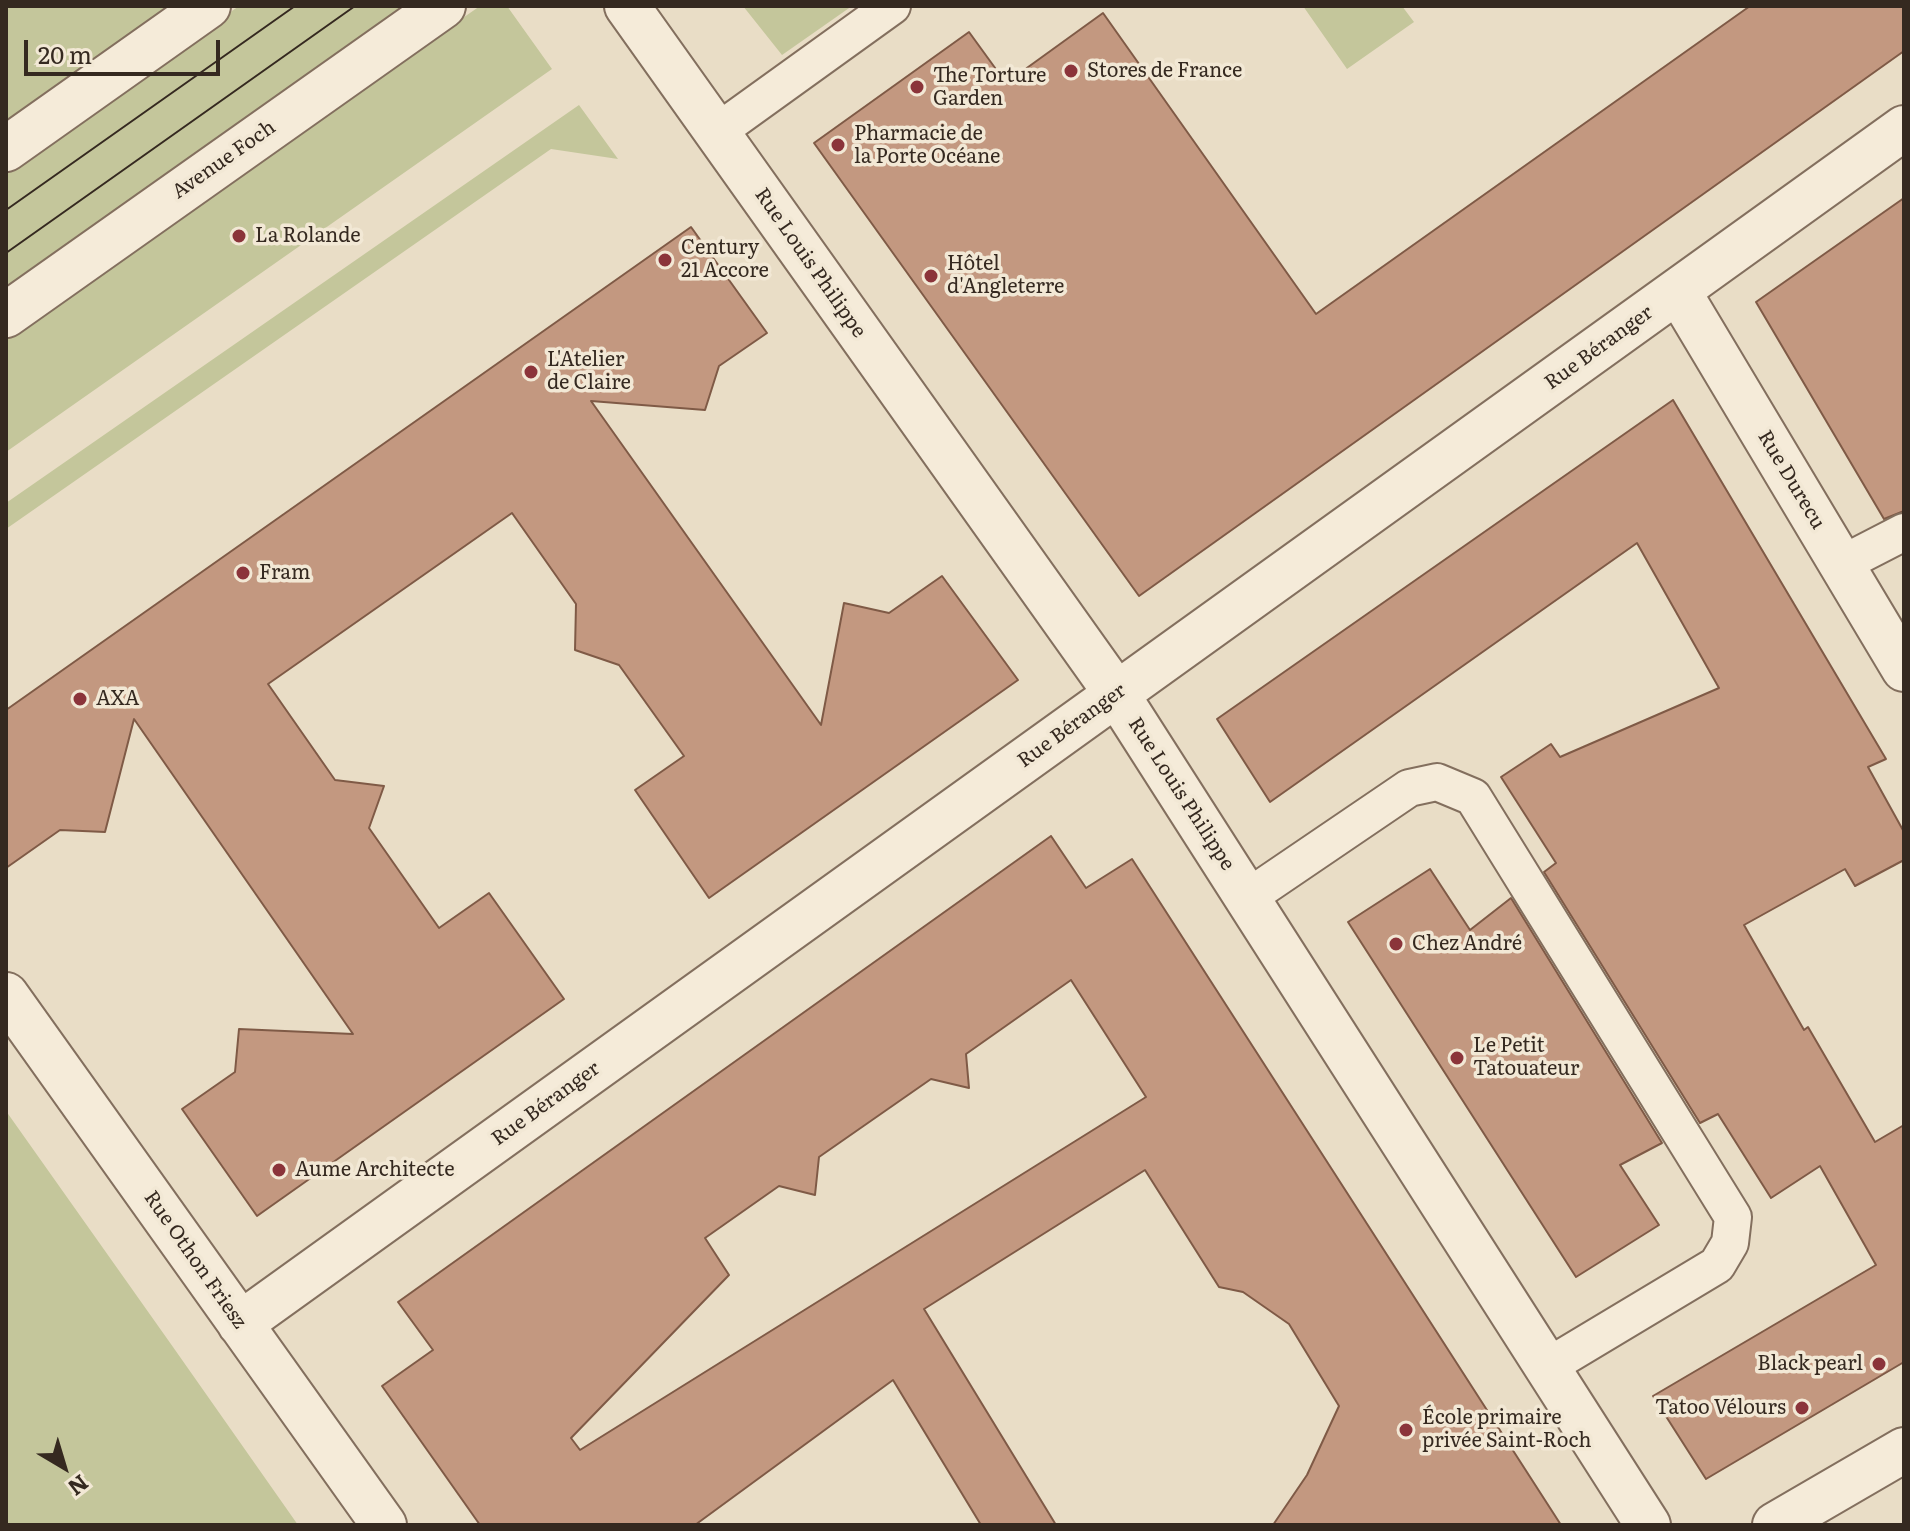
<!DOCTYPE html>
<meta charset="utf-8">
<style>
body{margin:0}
#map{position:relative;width:1910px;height:1531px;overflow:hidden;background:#e9ddc6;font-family:Literata,serif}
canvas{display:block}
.frame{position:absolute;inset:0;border:8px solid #352920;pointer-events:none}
.north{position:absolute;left:24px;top:1427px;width:80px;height:80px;-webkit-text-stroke:6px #f2e8d5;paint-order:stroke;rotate:142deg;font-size:22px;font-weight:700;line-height:32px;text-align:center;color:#352920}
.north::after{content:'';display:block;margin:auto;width:28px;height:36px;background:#352920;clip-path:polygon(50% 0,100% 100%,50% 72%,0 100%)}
.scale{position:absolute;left:24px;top:40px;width:196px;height:36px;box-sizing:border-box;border:4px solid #352920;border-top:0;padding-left:10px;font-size:24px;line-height:28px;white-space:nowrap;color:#352920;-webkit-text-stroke:6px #f2e8d5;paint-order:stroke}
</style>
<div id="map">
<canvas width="1910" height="1531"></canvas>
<div class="frame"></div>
<div class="north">N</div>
<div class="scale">20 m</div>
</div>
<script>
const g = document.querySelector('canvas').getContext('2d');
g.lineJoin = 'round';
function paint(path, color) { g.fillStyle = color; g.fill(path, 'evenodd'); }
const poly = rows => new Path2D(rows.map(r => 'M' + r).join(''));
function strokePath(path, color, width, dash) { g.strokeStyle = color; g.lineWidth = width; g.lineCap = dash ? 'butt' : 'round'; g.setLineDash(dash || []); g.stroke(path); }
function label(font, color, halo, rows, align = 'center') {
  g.font = font + ' Literata,serif'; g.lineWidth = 7; g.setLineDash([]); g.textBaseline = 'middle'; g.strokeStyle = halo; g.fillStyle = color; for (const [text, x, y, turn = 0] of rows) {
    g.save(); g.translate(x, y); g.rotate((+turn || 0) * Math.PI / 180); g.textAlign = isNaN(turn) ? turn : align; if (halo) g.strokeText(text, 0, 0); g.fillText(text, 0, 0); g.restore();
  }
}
paint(poly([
 [11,6,173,6,6,124,6,10],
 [239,6,409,6,6,290,6,170],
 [480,6,507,6,552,69,6,452,6,337],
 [743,6,852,6,782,55],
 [1303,6,1402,6,1414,22,1347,69],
 [579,105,618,159,551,149,6,529,6,503],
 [6,1111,173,1347,298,1525,6,1525]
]), '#c4c69b');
const building = poly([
 [1750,6,1904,6,1904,51,1139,596,814,143,969,32,1006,83,1103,13,1316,314,1750,6],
 [1904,198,1904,511,1884,519,1756,302,1904,198],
 [691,227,767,333,719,366,705,410,591,401,821,725,844,603,889,613,942,576,1018,680,709,898,635,790,684,756,619,665,575,650,576,604,512,513,268,684,335,780,384,786,369,828,439,928,489,893,564,999,257,1216,182,1109,235,1072,239,1029,353,1034,134,719,105,832,60,830,6,868,6,710,691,227],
 [1673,400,1886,759,1868,767,1904,832,1904,860,1855,886,1845,869,1744,925,1804,1030,1808,1027,1875,1142,1904,1125,1904,1362,1706,1479,1653,1396,1876,1265,1820,1166,1771,1198,1718,1114,1700,1123,1544,872,1556,863,1501,777,1551,744,1560,757,1719,688,1637,543,1270,802,1217,719,1673,400],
 [1051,836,1086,888,1132,859,1561,1525,1273,1525,1307,1475,1339,1406,1289,1324,1243,1292,1219,1287,1145,1170,924,1309,1056,1525,981,1525,893,1380,695,1525,480,1525,382,1386,433,1350,398,1302,1051,836],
 [1071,980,1146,1097,580,1450,571,1438,729,1275,705,1238,779,1186,815,1195,819,1157,931,1079,969,1088,966,1054,1071,980],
 [1430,869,1470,930,1511,898,1662,1143,1620,1165,1659,1225,1576,1277,1348,922,1430,869]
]);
paint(building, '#c39880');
strokePath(building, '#7f5a46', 2);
const service = poly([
 [717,132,892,6],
 [1842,564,1904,532],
 [1247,898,1409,788,1437,782,1473,797,1733,1217,1730,1243,1717,1265,1547,1367]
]);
const minor = poly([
 [627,6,1116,693,1648,1525],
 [1678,291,1904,669],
 [6,995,384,1525],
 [240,1324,1904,128],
 [1775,1525,1904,1450]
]);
const tertiary = poly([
 [6,149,208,6],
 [6,315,443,6]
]);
strokePath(service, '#836f5e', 40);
strokePath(minor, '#836f5e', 48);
strokePath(tertiary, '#836f5e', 48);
strokePath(service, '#f5ebd9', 36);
strokePath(minor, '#f5ebd9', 44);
strokePath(tertiary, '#f5ebd9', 44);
strokePath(poly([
 [6,210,295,6],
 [6,253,355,6]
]), '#352920', 2);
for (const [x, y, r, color] of [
 [1071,71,8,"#8b343a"],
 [917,87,8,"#8b343a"],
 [838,145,8,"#8b343a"],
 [239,236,8,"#8b343a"],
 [665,260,8,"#8b343a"],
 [931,276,8,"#8b343a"],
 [531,372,8,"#8b343a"],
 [243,573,8,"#8b343a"],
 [80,699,8,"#8b343a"],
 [1396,944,8,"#8b343a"],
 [1457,1058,8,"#8b343a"],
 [279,1170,8,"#8b343a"],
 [1879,1364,8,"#8b343a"],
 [1802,1408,8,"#8b343a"],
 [1406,1430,8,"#8b343a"]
]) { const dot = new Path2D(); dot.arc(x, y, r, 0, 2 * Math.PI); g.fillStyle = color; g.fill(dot); strokePath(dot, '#f2e8d5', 3); }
label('20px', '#352920', '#f2e8d5', [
 ["Stores de France",1087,71],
 ["The Torture",933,76],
 ["Garden",933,99],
 ["Pharmacie de",854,134],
 ["la Porte Océane",854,157],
 ["La Rolande",255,236],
 ["Century",681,248],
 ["21 Accore",681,271],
 ["Hôtel",947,264],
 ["d'Angleterre",947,287],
 ["L'Atelier",547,360],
 ["de Claire",547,383],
 ["Fram",259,573],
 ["AXA",96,699],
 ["Chez André",1412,944],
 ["Le Petit",1473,1046],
 ["Tatouateur",1473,1069],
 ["Aume Architecte",295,1170],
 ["Black pearl",1863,1364,"right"],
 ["Tatoo Vélours",1786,1408,"right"],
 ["École primaire",1422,1418],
 ["privée Saint-Roch",1422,1441]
], 'left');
label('20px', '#352920', '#f2e8d5', [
 ["Avenue Foch",224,160,-35],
 ["Rue Louis Philippe",810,263,55],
 ["Rue Béranger",1599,348,-36],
 ["Rue Durecu",1791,480,59],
 ["Rue Béranger",1072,726,-36],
 ["Rue Louis Philippe",1181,794,57],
 ["Rue Béranger",546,1104,-36],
 ["Rue Othon Friesz",195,1260,55]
]);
</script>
